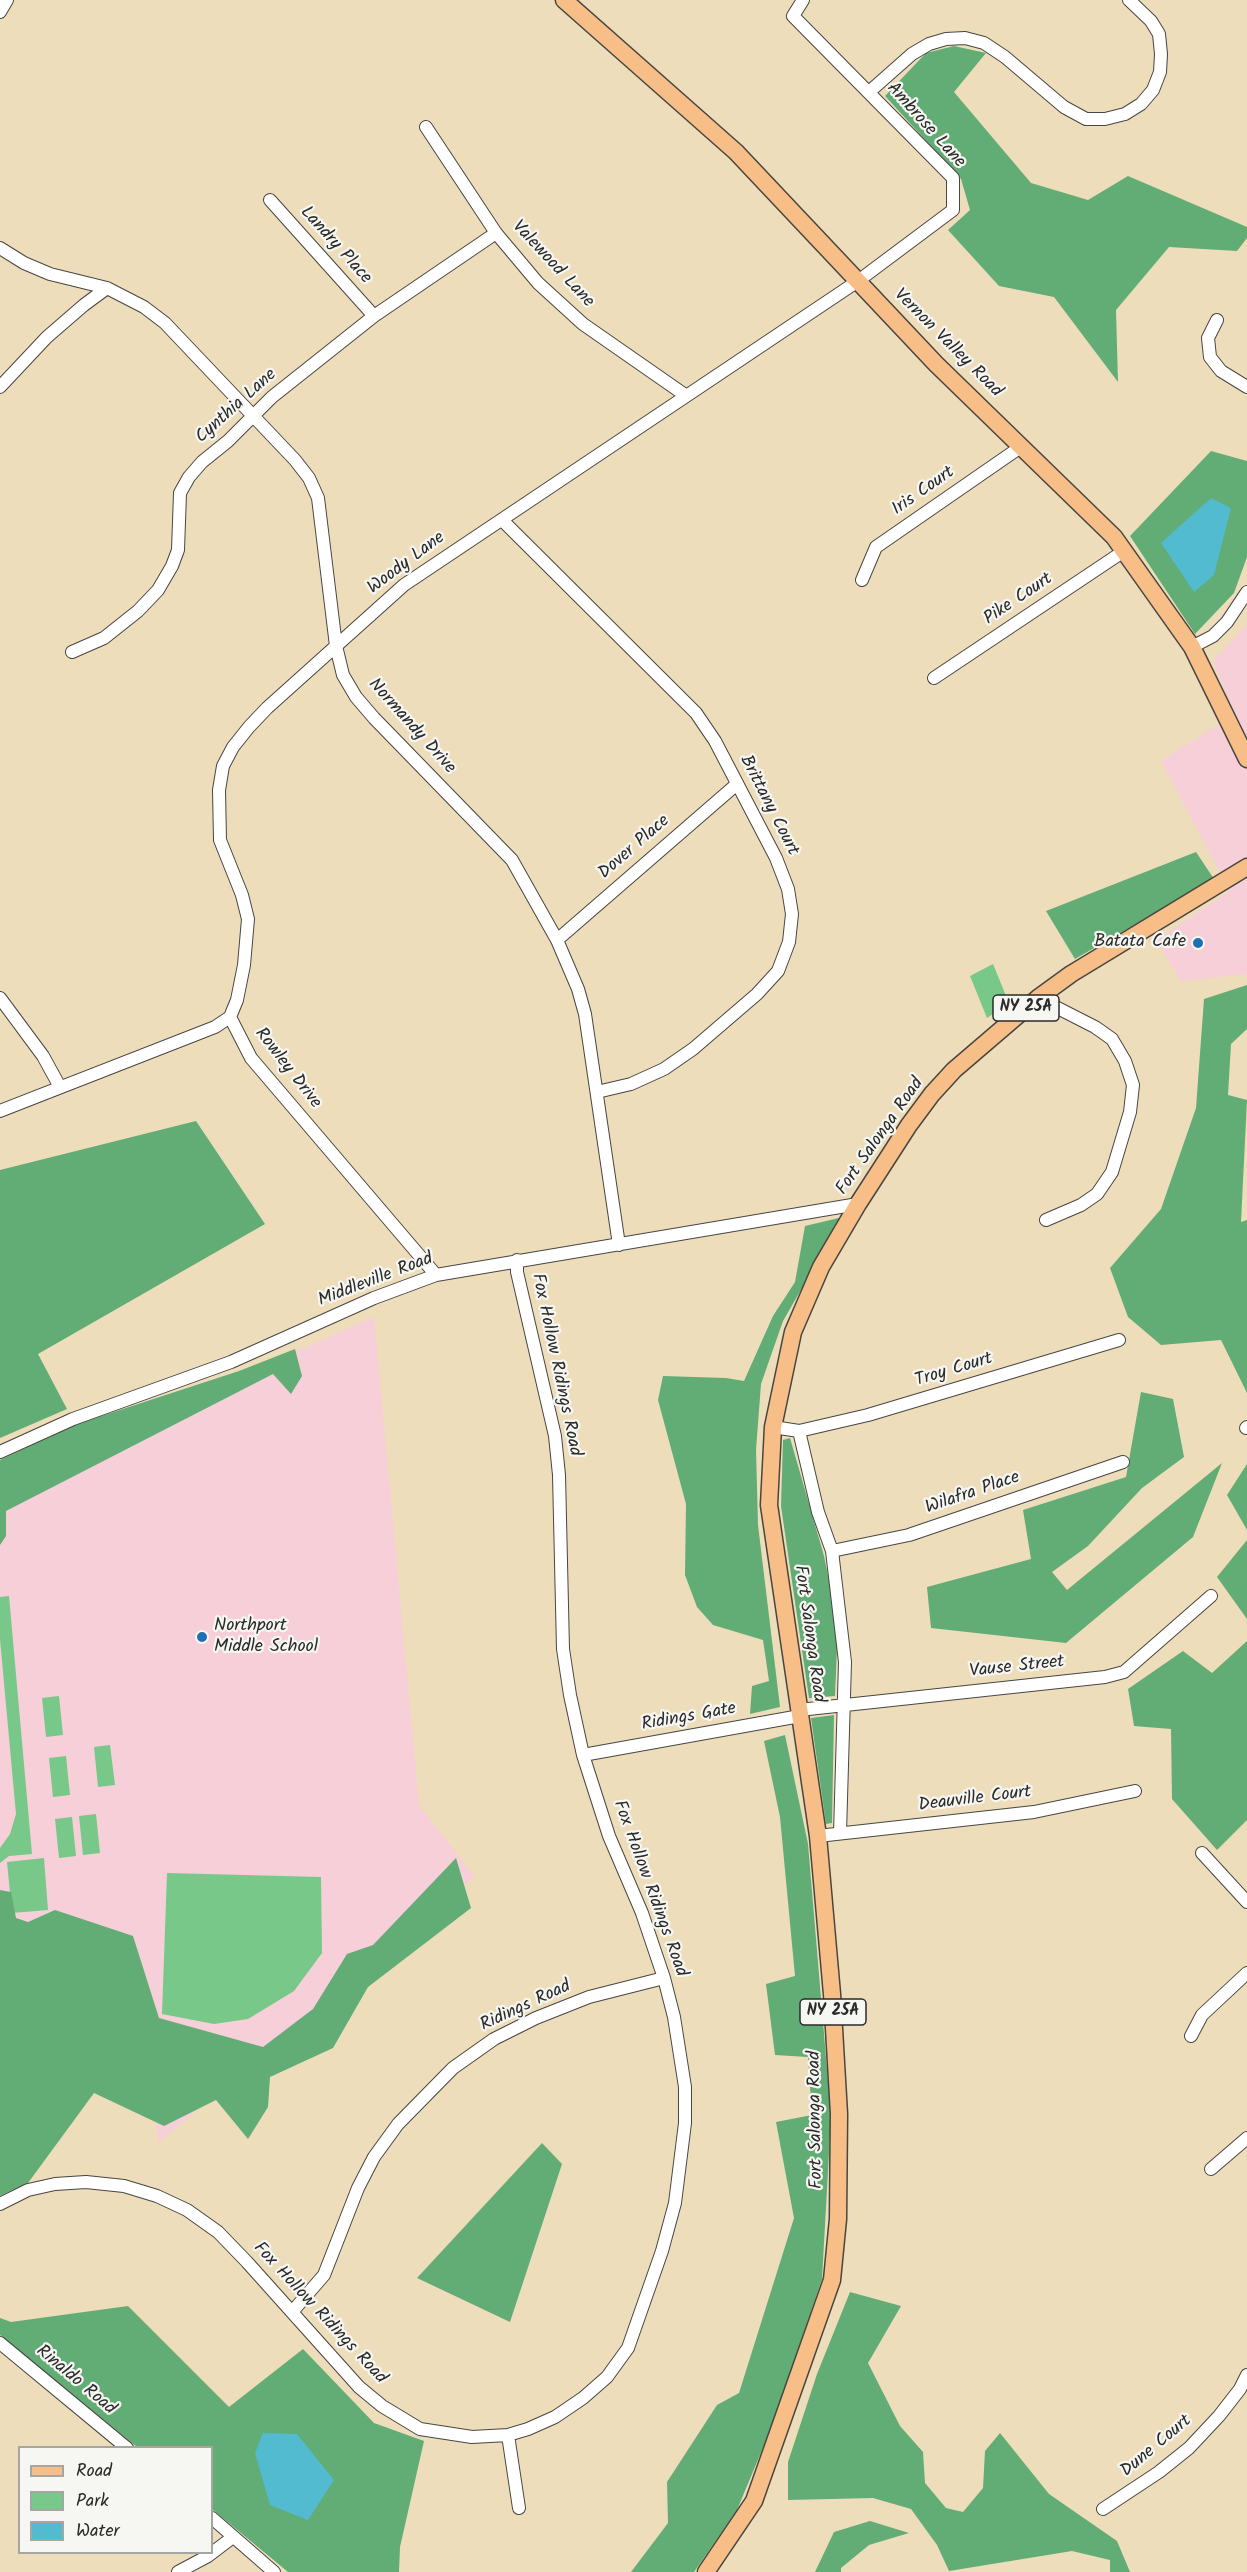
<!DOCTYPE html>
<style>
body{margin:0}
#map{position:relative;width:1247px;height:2572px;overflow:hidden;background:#edb;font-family:Kalam,sans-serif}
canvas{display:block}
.legend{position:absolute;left:18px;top:2446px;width:195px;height:108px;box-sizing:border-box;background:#f6f6f2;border:2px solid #a5a5a2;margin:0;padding:8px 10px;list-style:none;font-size:18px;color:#2b2b2b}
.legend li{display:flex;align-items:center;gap:12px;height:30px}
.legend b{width:30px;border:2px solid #a5a5a2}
</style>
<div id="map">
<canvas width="1247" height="2572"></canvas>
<ul class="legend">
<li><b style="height:8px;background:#f7be87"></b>Road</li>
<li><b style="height:16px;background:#78c889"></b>Park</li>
<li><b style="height:16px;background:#53bbd0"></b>Water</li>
</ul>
</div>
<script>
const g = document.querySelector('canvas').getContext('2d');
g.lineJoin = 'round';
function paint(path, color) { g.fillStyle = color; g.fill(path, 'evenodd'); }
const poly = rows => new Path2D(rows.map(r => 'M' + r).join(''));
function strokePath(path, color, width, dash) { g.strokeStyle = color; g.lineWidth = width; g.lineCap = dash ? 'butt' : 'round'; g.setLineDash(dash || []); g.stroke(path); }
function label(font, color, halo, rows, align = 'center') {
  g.font = font + ' Kalam,sans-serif'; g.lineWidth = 4.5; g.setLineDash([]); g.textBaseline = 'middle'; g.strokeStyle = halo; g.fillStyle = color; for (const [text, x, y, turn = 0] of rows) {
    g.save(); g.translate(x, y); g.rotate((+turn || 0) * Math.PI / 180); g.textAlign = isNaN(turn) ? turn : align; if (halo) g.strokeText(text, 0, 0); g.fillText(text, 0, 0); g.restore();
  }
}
paint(poly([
 [1247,625,1247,974,1181,981,1156,940,1230,891,1161,761,1234,714,1213,661],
 [374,1317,419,1805,475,1877,159,2142,141,2042,0,1935,0,1468,243,1375]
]), '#f6cfd8');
paint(poly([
 [993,964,1009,1003,987,1018,970,976],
 [9,1596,32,1854,9,1856,0,1863,0,1848,10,1834,16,1814,0,1639,0,1597],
 [59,1696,63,1735,46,1737,42,1698],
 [110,1745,115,1785,98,1787,94,1747],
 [66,1756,70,1795,53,1797,49,1758],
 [96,1814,100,1853,83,1855,79,1816],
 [72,1817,76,1856,59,1858,55,1819],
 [44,1858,48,1910,12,1913,7,1862],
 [167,1873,321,1877,322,1953,294,1991,248,2019,214,2024,162,2014]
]), '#78c889');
paint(poly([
 [954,46,986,53,954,92,1031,183,1088,200,1128,176,1247,227,1247,238,1237,251,1169,247,1116,310,1118,382,1054,297,999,286,948,230,970,210,961,179,885,96,926,53],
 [1211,451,1247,461,1247,557,1234,593,1195,634,1130,536],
 [1196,852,1214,879,1075,959,1046,911],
 [1247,985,1247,1029,1231,1044,1228,1095,1247,1100,1241,1222,1247,1220,1247,1393,1221,1340,1161,1345,1128,1317,1110,1268,1161,1209,1196,1108,1204,999],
 [196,1121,265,1224,38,1354,67,1409,0,1438,0,1170],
 [843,1217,783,1321,761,1384,756,1450,758,1525,780,1707,750,1714,752,1686,769,1681,763,1640,713,1625,697,1607,685,1575,686,1504,658,1400,663,1376,726,1378,744,1381,773,1316,795,1282,805,1226],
 [295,1349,302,1376,291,1394,273,1374,6,1511,6,1536,0,1545,0,1460,77,1424,239,1371],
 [1141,1392,1173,1399,1184,1457,1142,1488,1088,1546,1052,1572,1067,1590,1222,1463,1193,1537,1066,1643,931,1628,927,1587,1031,1559,1023,1510,1126,1477],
 [790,1438,824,1556,838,1624,835,1696,809,1698,781,1506,783,1440],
 [1247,1464,1247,1530,1227,1495],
 [1247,1540,1247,1619,1217,1577],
 [1247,1641,1247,1820,1217,1850,1172,1799,1171,1729,1134,1726,1128,1689,1183,1651,1212,1673],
 [834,1715,832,1823,826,1824,811,1718],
 [785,1735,808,1844,831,2117,822,2279,772,2426,737,2510,694,2572,631,2572,668,2523,667,2482,717,2405,739,2393,794,2218,776,2122,812,2115,808,2057,775,2055,766,1984,795,1976,780,1817,764,1741],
 [456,1858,471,1908,368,1987,333,2048,270,2077,268,2107,248,2139,216,2100,164,2126,94,2093,28,2183,0,2196,0,1890,11,1892,16,1918,28,1922,55,1910,133,1936,159,2018,263,2047,313,2009,347,1954,373,1945],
 [542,2143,562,2164,510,2322,417,2278],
 [850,2292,901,2306,868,2363,900,2426,923,2452,925,2483,946,2508,963,2512,983,2488,985,2451,1000,2433,1049,2494,1117,2541,1130,2572,1110,2572,1110,2560,1072,2551,949,2571,937,2545,911,2509,873,2498,788,2500,788,2462,817,2374],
 [128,2306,229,2407,303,2349,374,2423,424,2441,400,2547,399,2572,288,2572,212,2509,212,2448,137,2447,0,2335,0,2318,11,2322],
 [870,2521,909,2533,869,2545,841,2568,841,2572,815,2572,834,2532]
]), '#62ac75');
paint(poly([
 [1211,498,1231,508,1214,575,1194,592,1161,543],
 [263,2433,297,2434,334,2480,308,2520,270,2505,255,2453]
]), '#53bbd0');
const minor = poly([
 [0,12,7,0],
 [869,92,912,54,929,44,946,39,965,38,984,43,1005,57,1064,107,1086,119,1105,119,1125,114,1141,104,1153,90,1160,72,1161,54,1159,34,1151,21,1129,0],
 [426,127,496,233,538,283,583,324,685,395],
 [270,200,374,316],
 [0,248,24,263,50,274,107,288,144,307,165,323,295,460,309,478,318,498,336,646,343,675,356,697,374,718,512,860,557,940,578,989,585,1014,619,1245],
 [1217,320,1208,338,1210,357,1221,371,1247,387],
 [0,387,47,337,84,305,107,288],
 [502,520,696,713,715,741,776,858,788,889,792,914,789,942,778,971,757,994,693,1049,664,1069,631,1084,597,1092],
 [862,580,876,547,1022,446],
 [1192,647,1213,636,1227,622,1247,592],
 [72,652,104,638,138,611,158,590,172,566,178,550,180,493,189,477,202,462,228,441,272,397,374,316,496,233],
 [934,678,1124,551],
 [557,940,737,784],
 [0,998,43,1056,60,1087],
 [1038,998,1095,1027,1112,1039,1125,1061,1133,1085,1130,1112,1112,1172,1097,1194,1081,1205,1046,1220],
 [230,1017,237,1000,244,965,248,919,242,895,220,840,219,790,223,766,233,747,249,727,267,708,404,585,858,281,953,210,953,178,793,16,803,0],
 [0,1111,215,1027,230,1017,251,1058,436,1275],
 [773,1427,799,1431,818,1512,832,1551,845,1662,840,1833],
 [1246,1428,1247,1427],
 [799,1431,868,1415,1119,1340],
 [0,1452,73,1419,231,1362,374,1298,436,1275,858,1204],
 [832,1551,909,1535,1123,1462],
 [799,1710,1105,1677,1124,1672,1211,1596],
 [583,1755,800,1716],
 [818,1836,1034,1812,1135,1791],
 [1202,1853,1247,1902],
 [1191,2036,1202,2015,1247,1973],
 [1211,2169,1247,2138],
 [0,2204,28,2190,55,2184,86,2182,124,2186,157,2196,187,2210,218,2232,247,2262,359,2387,382,2406,420,2429,472,2437,508,2435,528,2429,555,2417,583,2398,607,2377,628,2348,662,2251,675,2203,685,2123,685,2087,674,2017,664,1978,642,1913,609,1836,583,1755,570,1695,563,1649,559,1475,555,1436,517,1272,517,1260],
 [292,2312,324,2275,358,2188,374,2157,398,2124,453,2068,494,2039,536,2018,589,1997,664,1978],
 [0,2343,127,2448],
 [508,2435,519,2508],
 [1103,2509,1159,2472,1189,2448,1219,2416,1240,2389,1247,2375],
 [212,2518,274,2572],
 [178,2572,208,2556,233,2537]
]);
const major = poly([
 [564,0,736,152,936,364,1114,537,1192,647,1247,759],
 [706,2572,754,2501,832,2280,838,2219,839,2114,832,1994,818,1836,769,1505,773,1427,793,1332,821,1267,858,1204,909,1125,932,1094,954,1070,1038,998,1071,974,1247,867]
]);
strokePath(minor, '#484641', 14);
strokePath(major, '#484641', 19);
strokePath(minor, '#fff', 12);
strokePath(major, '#f7be87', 16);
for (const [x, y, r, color] of [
 [1198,943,6,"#1f6fb2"],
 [202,1637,6,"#1f6fb2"]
]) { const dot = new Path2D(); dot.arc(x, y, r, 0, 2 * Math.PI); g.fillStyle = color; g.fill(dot); strokePath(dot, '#f6f6f2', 2); }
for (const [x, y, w] of [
 [1026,1008,66],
 [833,2012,66]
]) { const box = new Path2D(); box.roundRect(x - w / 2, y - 13, w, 26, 4.5); g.fillStyle = '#f6f6f2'; g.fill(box); strokePath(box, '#2b2b2b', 1.5); }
label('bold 16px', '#2b2b2b', null, [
 ["NY 25A",1026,1008],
 ["NY 25A",833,2012]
]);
label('18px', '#2b2b2b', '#f6f6f2', [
 ["Ambrose Lane",925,126,48],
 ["Landry Place",335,246,48],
 ["Valewood Lane",552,265,47],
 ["Vernon Valley Road",947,344,45],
 ["Cynthia Lane",237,407,-42],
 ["Iris Court",924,492,-35],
 ["Woody Lane",407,564,-37],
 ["Pike Court",1019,600,-34],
 ["Normandy Drive",411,727,48],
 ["Brittany Court",768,806,63],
 ["Dover Place",635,848,-41],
 ["Rowley Drive",287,1069,52],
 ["Fort Salonga Road",881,1137,-55],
 ["Middleville Road",376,1281,-21],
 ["Fox Hollow Ridings Road",555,1365,78],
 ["Troy Court",954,1371,-17],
 ["Wilafra Place",973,1494,-19],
 ["Fort Salonga Road",808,1634,82],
 ["Vause Street",1017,1668,-6],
 ["Ridings Gate",689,1718,-10],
 ["Deauville Court",975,1800,-7],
 ["Fox Hollow Ridings Road",649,1889,70],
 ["Ridings Road",526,2007,-25],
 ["Fort Salonga Road",817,2120,-91],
 ["Fox Hollow Ridings Road",319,2314,47],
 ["Rinaldo Road",75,2381,40],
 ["Dune Court",1157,2447,-40]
]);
label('18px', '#2b2b2b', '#f6f6f2', [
 ["Batata Cafe",1186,943],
 ["Northport",214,1627,"left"],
 ["Middle School",214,1648,"left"]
], 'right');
</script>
